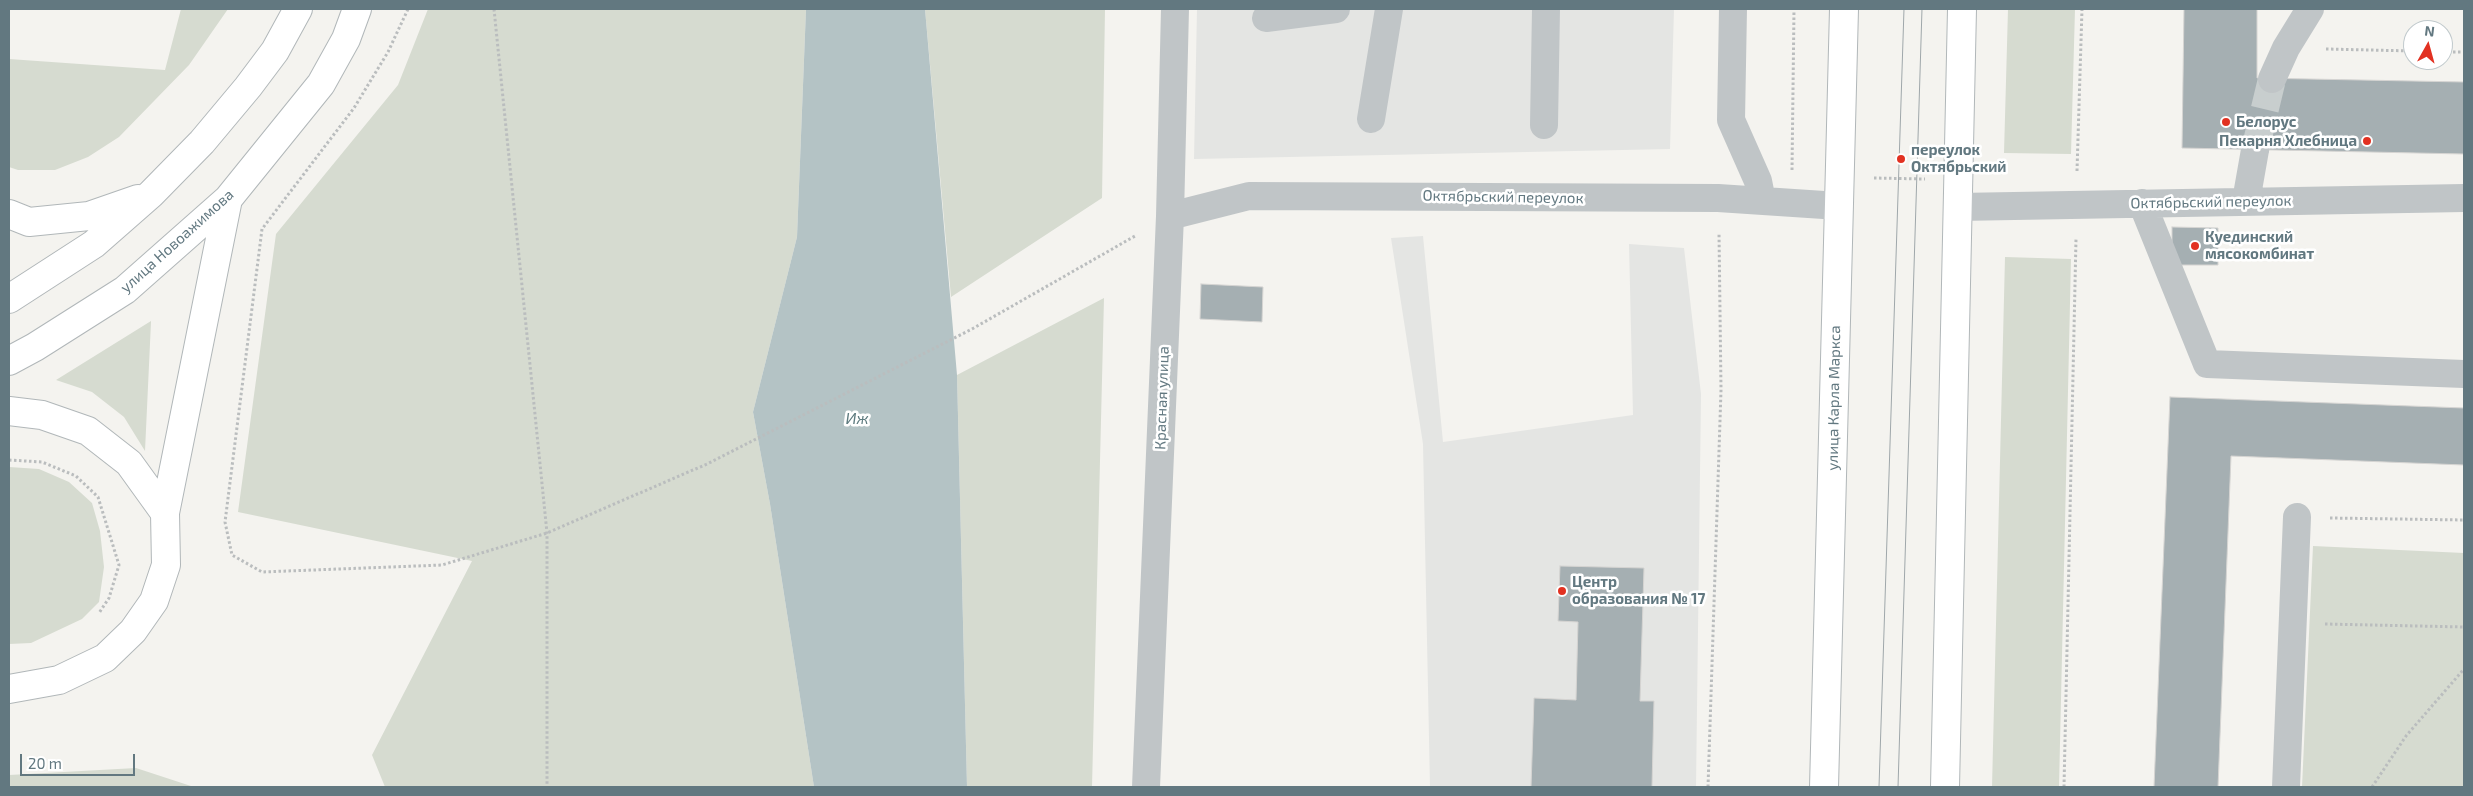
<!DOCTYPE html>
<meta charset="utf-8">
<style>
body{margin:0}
#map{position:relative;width:2473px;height:796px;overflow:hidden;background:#f4f3ef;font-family:"Exo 2",sans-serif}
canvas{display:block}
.frame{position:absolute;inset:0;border:10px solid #627880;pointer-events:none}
.north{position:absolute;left:2403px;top:20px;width:50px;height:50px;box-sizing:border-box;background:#fff;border:1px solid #c0c9cc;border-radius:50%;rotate:7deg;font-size:14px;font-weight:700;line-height:20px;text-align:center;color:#627880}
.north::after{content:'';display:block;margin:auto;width:18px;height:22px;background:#e23121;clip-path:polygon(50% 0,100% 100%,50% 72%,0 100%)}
.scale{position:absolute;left:20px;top:754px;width:115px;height:22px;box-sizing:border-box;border:2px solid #627880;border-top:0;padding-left:6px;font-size:15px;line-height:18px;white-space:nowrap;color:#627880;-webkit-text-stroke:4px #fff;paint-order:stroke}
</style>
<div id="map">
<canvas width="2473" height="796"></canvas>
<div class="frame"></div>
<div class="north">N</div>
<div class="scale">20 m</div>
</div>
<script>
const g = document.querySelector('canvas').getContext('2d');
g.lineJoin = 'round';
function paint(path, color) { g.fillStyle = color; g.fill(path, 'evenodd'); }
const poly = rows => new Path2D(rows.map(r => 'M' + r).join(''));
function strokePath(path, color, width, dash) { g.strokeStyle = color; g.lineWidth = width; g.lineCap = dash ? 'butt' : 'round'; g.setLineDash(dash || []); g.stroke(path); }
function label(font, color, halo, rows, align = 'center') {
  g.font = font + ' "Exo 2",sans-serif'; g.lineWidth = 5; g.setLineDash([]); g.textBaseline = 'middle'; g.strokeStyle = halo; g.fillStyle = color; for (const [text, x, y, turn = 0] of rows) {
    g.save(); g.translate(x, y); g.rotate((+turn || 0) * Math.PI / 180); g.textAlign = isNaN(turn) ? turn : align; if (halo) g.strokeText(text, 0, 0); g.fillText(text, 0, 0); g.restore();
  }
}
paint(poly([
 [1197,9,1674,9,1670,149,1194,159],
 [1423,236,1443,442,1633,415,1629,244,1684,248,1701,394,1696,787,1430,787,1423,444,1391,238]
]), '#e4e5e3');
paint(poly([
 [181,9,228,9,189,65,119,137,88,157,55,170,18,170,9,167,9,59,165,70],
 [428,9,806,9,797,237,753,412,770,504,814,787,385,787,372,755,472,561,238,512,276,234,398,85],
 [925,9,1105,9,1102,198,951,297],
 [2008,9,2075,9,2071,154,2004,153],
 [2005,257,2071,259,2059,787,1992,787],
 [1104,298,1092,787,967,787,957,375],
 [151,321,151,322,145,451,124,417,92,392,56,380],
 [9,467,39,469,69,482,92,503,100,531,104,567,99,602,82,619,31,643,9,644],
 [2313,546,2464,553,2464,787,2302,787],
 [136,768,194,787,9,787,9,775]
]), '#d6dbd0');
paint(poly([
 [806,9,925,9,957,375,967,787,814,787,770,504,753,412,797,237]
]), '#b4c3c5');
const building = poly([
 [2184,9,2257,9,2257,78,2464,82,2464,154,2182,148,2184,9],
 [2172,227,2218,228,2218,265,2172,265,2172,227],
 [1201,284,1263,287,1262,322,1200,319,1201,284],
 [2170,397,2464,408,2464,465,2231,456,2218,787,2154,787,2170,397],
 [1560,566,1644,568,1640,701,1654,701,1652,787,1531,787,1534,698,1576,700,1578,622,1558,621,1560,566]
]);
paint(building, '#a5afb2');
strokePath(building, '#d5d4d2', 1);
strokePath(poly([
 [2255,150,2272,79]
]), '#c8cece', 28, [28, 14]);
const major = poly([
 [9,214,29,222,89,216,138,199],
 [9,299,94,244,151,194,202,142,248,87,275,51,298,9],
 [9,361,35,347,125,290,228,199,321,84,346,39,357,9],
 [9,411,42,415,88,431,129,463,165,513],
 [9,689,59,680,105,658,133,631,154,601,166,565,165,513,228,199],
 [1824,787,1844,9],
 [1945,787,1962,9]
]);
strokePath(major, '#b1b7b9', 30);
strokePath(poly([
 [408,9,388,52,354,108,262,229,225,522,232,555,262,572,442,565,547,533,707,464,972,329,1135,236],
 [494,9,547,533,547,787],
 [2326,49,2413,51],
 [2443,52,2464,52],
 [1792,170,1794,9],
 [2077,171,2082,9],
 [1874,178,1925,179],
 [9,460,42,462,76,476,98,497,119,565,109,598,99,613],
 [2330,518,2464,520],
 [2325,624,2464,627],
 [1708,787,1721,390,1719,233],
 [2064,787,2076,239],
 [2372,787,2406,736,2464,669]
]), '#babdbe', 3, [2.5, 2.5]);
strokePath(poly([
 [1733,9,1731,120,1758,181,1762,201],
 [1266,18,1336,9],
 [2272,79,2286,48,2310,9],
 [1371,119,1389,9],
 [1544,125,1546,9],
 [2246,201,2255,150],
 [2142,203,2207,364,2464,374],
 [1958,207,2464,198],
 [1170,216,1249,196,1718,198,1839,206],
 [1146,787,1170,216,1175,9],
 [2286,787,2297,517]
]), '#c0c5c7', 28);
strokePath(major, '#fff', 28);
strokePath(poly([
 [1879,787,1904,9],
 [1898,787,1922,9]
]), '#9fa7aa', 1);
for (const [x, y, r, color] of [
 [2226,122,5,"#e23121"],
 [2367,141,5,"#e23121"],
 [1901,159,5,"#e23121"],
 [2195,246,5,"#e23121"],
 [1562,591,5,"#e23121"]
]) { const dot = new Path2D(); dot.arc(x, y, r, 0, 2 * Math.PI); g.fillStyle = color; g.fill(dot); strokePath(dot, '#fff', 2); }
label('bold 15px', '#627880', '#fff', [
 ["Белорус",2236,122],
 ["Пекарня Хлебница",2357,141,"right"],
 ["переулок",1911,150],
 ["Октябрьский",1911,167],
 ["Куединский",2205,237],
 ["мясокомбинат",2205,254],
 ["Центр",1572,582],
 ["образования № 17",1572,599]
], 'left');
label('15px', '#627880', '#fff', [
 ["Октябрьский переулок",1503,197,1],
 ["Октябрьский переулок",2211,202,-1],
 ["улица Новоажимова",177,241,-42],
 ["Красная улица",1162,398,-88],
 ["улица Карла Маркса",1834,398,-89]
]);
label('italic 16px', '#5e7b7f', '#fff', [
 ["Иж",857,419]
]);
</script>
